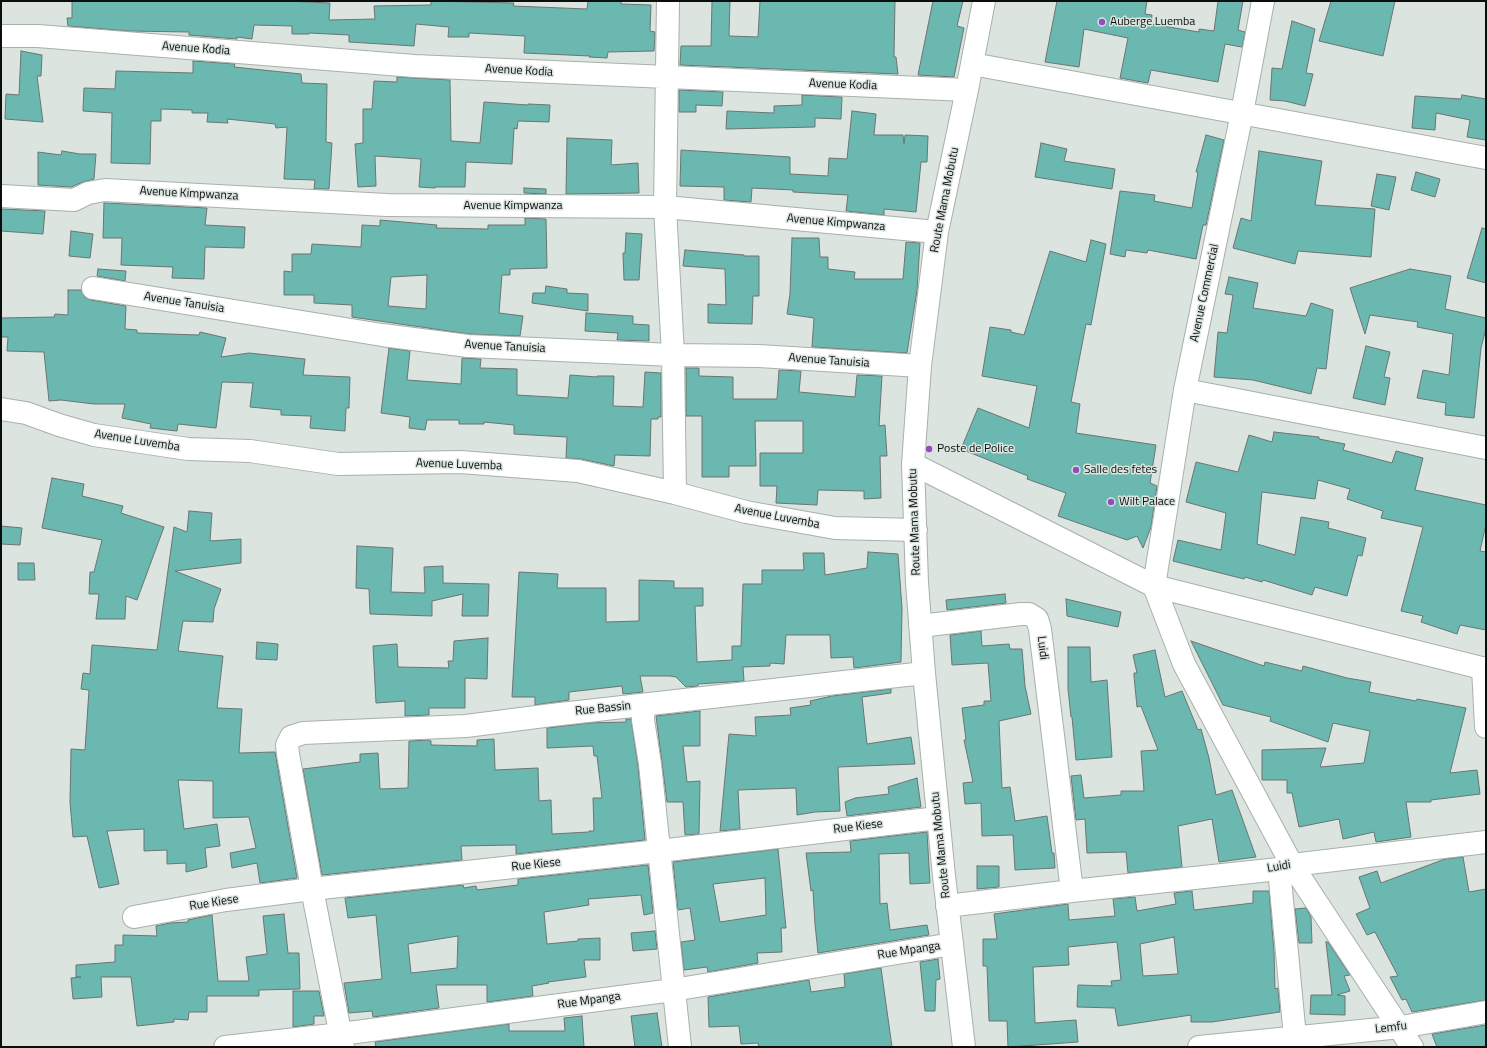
<!DOCTYPE html>
<style>
body{margin:0}
#map{position:relative;width:1487px;height:1048px;overflow:hidden;background:#dbe4de;font-family:"Titillium Web",sans-serif}
canvas{display:block}
.frame{position:absolute;inset:0;border:2px solid #0b0e0c;pointer-events:none}
</style>
<div id="map">
<canvas width="1487" height="1048"></canvas>
<div class="frame"></div>
</div>
<script>
const g = document.querySelector('canvas').getContext('2d');
g.lineJoin = 'round';
function paint(path, color) { g.fillStyle = color; g.fill(path, 'evenodd'); }
const poly = rows => new Path2D(rows.map(r => 'M' + r).join(''));
function strokePath(path, color, width, dash) { g.strokeStyle = color; g.lineWidth = width; g.lineCap = dash ? 'butt' : 'round'; g.setLineDash(dash || []); g.stroke(path); }
function label(font, color, halo, rows, align = 'center') {
  g.font = font + ' "Titillium Web",sans-serif'; g.lineWidth = 3; g.setLineDash([]); g.textBaseline = 'middle'; g.strokeStyle = halo; g.fillStyle = color; for (const [text, x, y, turn = 0] of rows) {
    g.save(); g.translate(x, y); g.rotate((+turn || 0) * Math.PI / 180); g.textAlign = isNaN(turn) ? turn : align; if (halo) g.strokeText(text, 0, 0); g.fillText(text, 0, 0); g.restore();
  }
}
const building = poly([
 [72,1,287,1,330,3,329,20,375,19,374,6,431,5,431,1,514,3,513,6,587,9,588,1,621,1,621,4,651,5,650,31,655,32,654,51,608,52,607,58,589,57,590,56,524,53,525,36,469,33,469,37,448,37,449,27,416,24,414,46,349,42,349,35,309,33,309,34,292,34,292,26,254,25,252,39,237,37,237,39,189,35,189,32,129,31,68,26,67,18,72,18,72,1],
 [712,1,730,1,729,36,758,37,760,1,895,1,894,57,896,57,898,74,680,65,681,46,711,46,712,1],
 [933,1,963,1,957,26,964,28,954,77,918,75,933,1],
 [1057,1,1147,1,1145,14,1152,15,1151,24,1199,32,1199,29,1214,31,1218,1,1243,1,1238,30,1245,32,1242,47,1225,44,1218,82,1151,70,1148,83,1120,78,1128,38,1084,29,1079,67,1045,62,1057,1],
 [1331,1,1395,1,1383,56,1319,41,1331,1],
 [1292,21,1315,29,1306,73,1313,74,1305,106,1285,101,1270,100,1272,68,1282,69,1292,21],
 [21,51,42,55,41,76,37,76,43,122,5,119,6,94,19,95,21,51],
 [193,61,235,64,234,67,301,74,302,83,327,84,326,142,332,143,329,189,314,189,315,180,284,179,287,127,276,128,275,124,227,119,228,123,207,122,208,113,192,113,192,110,161,109,161,121,151,121,150,164,111,163,112,113,83,111,84,88,115,89,116,71,193,73,193,61],
 [397,77,450,80,451,141,480,143,484,102,528,105,528,104,550,105,549,122,518,121,517,129,514,128,512,164,466,162,465,187,435,187,435,188,419,187,421,159,375,156,376,186,358,187,355,144,363,143,363,109,372,109,374,81,397,82,397,77],
 [679,90,723,92,722,106,696,105,696,112,679,112,679,90],
 [802,95,842,97,841,119,815,118,815,127,726,129,727,111,774,113,774,106,802,105,802,95],
 [1462,95,1486,99,1486,140,1467,137,1470,120,1436,113,1435,130,1412,128,1415,96,1461,99,1462,95],
 [852,111,876,114,874,135,903,135,904,144,905,135,928,136,927,162,921,162,916,212,884,209,884,215,846,211,848,195,793,192,793,190,752,188,751,202,724,200,724,187,680,186,681,150,790,157,790,174,828,176,829,158,847,159,852,111],
 [1206,135,1224,140,1206,225,1203,225,1196,259,1148,250,1147,253,1126,250,1125,257,1110,254,1120,191,1155,195,1154,201,1192,208,1198,172,1196,172,1206,135],
 [567,138,612,140,611,165,638,163,639,193,566,194,567,138],
 [1041,143,1067,149,1064,161,1115,169,1112,189,1035,177,1041,143],
 [62,151,80,154,96,154,94,179,83,182,71,187,38,185,38,152,61,155,62,151],
 [1259,151,1322,161,1315,205,1375,209,1371,257,1298,251,1295,264,1233,248,1241,218,1251,221,1259,151],
 [1416,172,1440,179,1435,197,1411,190,1416,172],
 [1377,174,1396,177,1389,210,1371,206,1377,174],
 [524,188,546,189,546,194,524,193,524,188],
 [104,203,207,208,205,225,245,227,244,248,205,247,204,279,172,278,173,267,121,265,122,238,103,238,104,203],
 [1,209,45,211,43,234,1,231,1,209],
 [525,218,546,219,547,268,510,269,510,275,502,275,499,313,523,316,520,336,469,334,352,317,352,305,314,303,314,295,284,295,284,271,292,272,292,254,311,254,312,244,361,247,362,225,380,226,380,220,437,225,436,228,488,229,488,225,525,225,525,218],
 [427,275,426,309,388,306,391,277,427,275],
 [1482,228,1486,229,1486,283,1467,278,1482,228],
 [71,231,93,234,90,258,69,256,71,231],
 [626,233,642,234,639,280,624,280,623,253,625,253,626,233],
 [792,238,819,238,820,257,828,257,828,269,855,272,854,279,903,279,906,242,920,243,917,290,907,353,812,347,814,318,787,314,790,294,792,238],
 [1091,240,1106,244,1091,325,1086,324,1071,402,1080,404,1076,433,1156,445,1150,483,1157,486,1151,527,1143,548,1137,536,1127,540,1058,516,1066,493,1027,479,1028,476,961,449,978,408,1029,428,1037,386,982,376,990,327,1011,330,1011,332,1024,335,1050,251,1086,262,1091,240],
 [685,250,744,255,744,256,759,256,759,296,753,296,752,324,708,323,708,304,726,305,725,269,683,266,685,250],
 [98,269,126,271,125,281,97,276,98,269],
 [1410,269,1451,276,1445,309,1486,318,1486,328,1481,348,1474,418,1445,415,1446,403,1417,398,1423,370,1449,375,1453,334,1417,327,1418,322,1370,315,1365,334,1350,288,1410,269],
 [1229,277,1258,283,1253,308,1306,316,1311,303,1333,310,1326,369,1317,368,1311,394,1253,380,1214,377,1218,332,1227,333,1233,295,1225,294,1229,277],
 [546,286,567,289,567,293,588,294,588,311,532,303,533,293,545,293,546,286],
 [68,290,81,290,85,297,91,300,126,306,125,329,137,330,137,333,199,335,200,332,226,338,221,357,249,353,305,359,303,375,350,377,349,408,346,408,345,431,310,428,311,416,281,415,281,410,250,407,253,383,222,382,216,428,178,424,177,431,150,428,151,424,122,418,125,404,94,404,61,400,49,401,44,352,7,351,8,337,1,337,1,318,54,317,55,314,68,315,68,290],
 [586,313,633,316,633,324,649,325,649,341,617,340,618,333,585,331,586,313],
 [1366,346,1390,352,1384,377,1390,378,1385,405,1353,398,1366,346],
 [389,348,410,351,407,380,461,384,462,358,481,359,480,368,517,369,517,395,568,398,570,375,597,377,597,376,614,376,613,406,643,407,645,372,661,373,661,417,658,417,658,419,651,419,650,456,615,455,614,466,581,459,566,458,567,437,514,434,514,425,484,422,484,424,459,424,459,420,427,420,425,430,409,428,410,417,381,413,389,348],
 [686,368,699,368,699,376,733,377,733,399,777,399,779,370,801,371,799,392,855,397,857,375,882,376,879,426,885,425,887,456,880,456,881,498,864,499,864,491,818,490,817,505,776,503,777,486,760,486,760,453,803,453,803,421,755,421,756,466,729,466,729,477,702,477,702,416,686,416,686,368],
 [1274,432,1319,437,1319,439,1345,444,1343,450,1392,463,1396,451,1423,458,1415,490,1486,505,1486,524,1480,551,1486,552,1486,630,1460,625,1457,634,1421,622,1423,616,1401,611,1423,527,1381,518,1383,511,1347,499,1350,489,1318,480,1315,499,1262,492,1257,544,1295,555,1301,517,1329,522,1328,528,1366,538,1362,556,1358,555,1347,596,1315,587,1312,595,1263,580,1262,582,1245,577,1244,579,1173,561,1178,540,1221,550,1226,513,1186,502,1196,462,1238,472,1249,435,1272,442,1274,432],
 [52,478,84,484,82,496,123,506,121,513,164,527,137,600,126,596,125,619,96,619,99,594,89,594,90,572,94,572,102,540,42,528,52,478],
 [189,511,212,513,210,541,241,539,241,563,175,571,221,589,214,609,213,622,183,621,178,651,223,656,217,708,242,709,239,753,275,752,297,878,260,883,257,863,232,868,230,853,256,848,249,817,213,818,213,781,178,780,184,829,217,824,220,846,205,848,207,867,186,872,186,863,167,864,167,850,144,851,144,829,107,831,119,884,99,888,87,836,73,837,70,802,71,749,85,750,89,690,81,689,83,673,90,674,92,645,157,650,174,527,187,532,189,511],
 [1,526,22,528,20,545,1,544,1,526],
 [357,546,393,548,391,592,425,593,424,567,443,566,443,583,489,584,488,616,462,616,463,594,432,601,432,616,370,614,369,589,356,588,357,546],
 [868,552,898,554,902,608,901,662,854,668,853,657,831,658,830,635,786,635,784,664,770,663,770,666,743,667,744,681,698,684,698,686,686,687,676,677,670,676,640,676,643,692,623,694,622,686,569,692,569,700,535,705,535,697,512,697,519,572,558,574,557,588,606,588,606,622,639,621,639,580,674,581,674,588,703,588,703,606,695,606,697,662,732,660,732,646,741,646,743,584,762,584,762,570,804,570,803,553,824,553,825,575,867,568,868,552],
 [18,563,34,563,35,580,18,580,18,563],
 [1005,594,1006,603,947,610,946,600,1005,594],
 [1066,599,1121,612,1118,627,1067,616,1066,599],
 [981,631,982,646,1009,644,1010,649,1022,649,1025,686,1031,714,999,721,1002,788,1010,787,1015,821,1047,816,1052,853,1054,853,1055,868,1015,870,1013,835,982,836,981,803,965,804,963,783,973,782,964,740,966,740,962,708,984,705,984,701,991,701,988,663,952,665,950,635,981,631],
 [488,638,487,679,465,678,465,708,429,708,429,715,405,716,405,701,376,703,373,646,397,644,398,667,449,668,448,661,453,661,454,641,488,638],
 [1191,641,1264,666,1265,662,1302,671,1303,666,1347,678,1371,682,1369,692,1416,701,1417,699,1466,708,1450,773,1477,770,1480,794,1431,800,1431,802,1406,802,1411,837,1376,842,1374,832,1343,839,1339,819,1299,827,1292,793,1287,793,1287,780,1262,780,1262,750,1326,748,1320,767,1364,763,1370,731,1333,723,1328,742,1270,721,1271,717,1223,705,1191,641],
 [257,642,278,644,277,660,256,659,257,642],
 [1068,647,1090,647,1091,682,1107,680,1112,757,1076,760,1072,717,1071,717,1068,689,1068,647],
 [1155,650,1165,697,1182,691,1198,730,1201,729,1209,758,1216,795,1232,790,1256,857,1219,862,1212,819,1178,826,1182,867,1128,873,1126,852,1087,853,1085,819,1076,820,1071,776,1081,775,1084,798,1121,795,1121,791,1144,791,1141,751,1158,750,1141,706,1137,707,1134,676,1134,673,1137,673,1133,655,1155,650],
 [891,689,891,693,862,697,867,744,911,737,915,764,838,767,840,811,815,812,797,815,796,788,738,790,740,829,720,831,729,734,756,736,755,717,791,715,790,708,811,705,810,701,832,696,891,689],
 [700,711,700,746,683,746,687,782,700,781,699,834,685,835,683,802,667,802,656,716,700,711],
 [626,719,631,719,638,766,645,840,516,854,516,845,461,846,462,860,322,875,303,769,360,762,360,754,378,753,380,789,408,788,409,741,429,740,431,741,431,745,477,746,477,740,494,739,495,770,538,768,539,801,551,800,552,834,589,832,589,831,594,831,593,798,602,798,597,756,594,756,593,746,547,748,547,728,589,723,626,722,626,719],
 [917,778,921,807,847,816,845,802,855,798,889,794,888,787,917,778],
 [927,832,930,883,910,884,909,853,879,854,880,904,887,903,890,930,927,925,929,935,818,953,815,924,813,890,811,891,806,853,851,852,850,841,927,832],
 [778,849,786,928,781,928,782,952,757,953,758,963,708,972,707,967,684,970,681,942,695,940,690,908,678,910,673,862,778,849],
 [765,878,766,915,720,922,713,884,765,878],
 [1463,857,1469,892,1486,889,1486,1000,1412,1012,1406,999,1402,1000,1390,977,1398,976,1375,932,1367,935,1356,914,1370,908,1359,877,1377,871,1381,883,1445,859,1463,857],
 [648,865,653,913,644,915,641,895,588,899,589,905,544,912,547,944,578,941,578,939,600,938,600,960,584,960,586,977,548,982,549,983,532,986,533,996,487,1002,487,985,436,985,439,1008,373,1017,372,1011,349,1013,344,983,382,979,376,915,348,918,345,898,463,885,464,888,476,886,477,890,518,885,518,879,648,865],
 [458,936,457,968,411,973,408,944,458,936],
 [977,866,999,866,999,887,977,889,977,866],
 [1192,891,1194,910,1253,903,1253,891,1269,891,1274,952,1275,989,1278,988,1280,1012,1212,1022,1191,1022,1191,1015,1118,1026,1115,1008,1077,1007,1078,985,1112,986,1111,981,1121,980,1117,942,1068,947,1069,965,1033,967,1035,1023,1076,1020,1078,1042,1008,1047,1007,1021,989,1021,987,966,983,966,983,939,997,939,994,914,1068,904,1069,920,1115,916,1113,899,1135,897,1137,911,1176,904,1174,893,1192,891],
 [1174,937,1178,974,1143,976,1140,944,1174,937],
 [1306,908,1311,917,1312,943,1299,943,1295,909,1306,908],
 [284,914,288,953,299,953,300,989,259,990,259,996,207,996,207,1012,189,1012,188,1020,174,1019,174,1022,137,1026,131,977,101,977,102,997,73,999,71,978,81,977,76,977,76,965,115,962,115,945,123,945,123,935,157,936,156,926,170,923,188,922,188,920,212,915,218,981,249,981,246,957,267,954,263,916,284,914],
 [655,931,657,949,633,951,631,933,655,931],
 [1326,942,1328,942,1350,975,1344,976,1350,991,1337,995,1345,996,1345,1015,1310,1014,1311,995,1332,995,1326,942],
 [938,959,940,979,936,980,935,1011,925,1011,920,962,938,959],
 [881,968,892,1047,759,1047,758,1043,741,1044,739,1026,709,1027,708,997,809,980,811,992,845,987,844,974,881,968],
 [293,991,319,991,324,1016,314,1016,314,1024,293,1027,293,991],
 [657,1013,662,1047,635,1047,631,1016,657,1013],
 [582,1016,584,1047,376,1047,375,1042,509,1024,509,1031,565,1031,564,1018,582,1016],
 [1486,1025,1486,1047,1437,1047,1432,1034,1486,1025]
]);
paint(building, '#6ab8b0');
strokePath(building, '#6a7573', 1);
const minor = poly([
 [668,1,665,207,673,355,675,493],
 [1263,1,1242,113,1185,390,1154,586,1184,664,1292,865,1412,1047],
 [1,36,38,36,414,66,967,90],
 [972,64,1486,158],
 [1,196,74,200,88,193,105,190,387,205,665,207,937,232],
 [93,288,382,335,468,346,673,355,759,356,920,366],
 [1185,390,1486,448],
 [1,409,26,413,59,425,94,435,188,449,250,451,338,464,460,462,578,471,675,493,746,512,835,528,916,530],
 [913,464,1154,586,1486,669],
 [920,626,1021,614,1029,614,1037,619,1040,629,1072,891],
 [1483,668,1486,727],
 [644,705,643,720,650,764,680,1047],
 [1279,869,1295,1037],
 [947,906,1072,891,1279,869,1292,865,1486,842],
 [134,917,226,900,312,889,659,851,938,818],
 [225,1047,341,1034,673,990,952,944],
 [343,1047,312,889,288,754,287,745,291,737,303,733,466,726,552,715,924,673],
 [964,1047,944,876,924,673,917,583,913,464,920,366,937,232,967,90,984,1],
 [1199,1047,1401,1027,1486,1012]
]);
strokePath(minor, '#a7b1aa', 24);
strokePath(minor, '#fff', 22);
for (const [x, y, r, color] of [
 [1102,22,4,"#934cbf"],
 [929,449,4,"#934cbf"],
 [1076,470,4,"#934cbf"],
 [1111,502,4,"#934cbf"]
]) { const dot = new Path2D(); dot.arc(x, y, r, 0, 2 * Math.PI); g.fillStyle = color; g.fill(dot); strokePath(dot, '#dbe4de', 1.5); }
label('12px', '#0b0e0c', '#dbe4de', [
 ["Auberge Luemba",1110,22],
 ["Poste de Police",937,449],
 ["Salle des fetes",1084,470],
 ["Wilt Palace",1119,502]
], 'left');
label('12px', '#0b0e0c', '#dbe4de', [
 ["Avenue Kodia",196,49,4],
 ["Avenue Kodia",519,71,3],
 ["Avenue Kodia",843,85,2],
 ["Avenue Kimpwanza",189,194,3],
 ["Route Mama Mobutu",945,200,-79],
 ["Avenue Kimpwanza",513,206],
 ["Avenue Kimpwanza",836,223,5],
 ["Avenue Commercial",1205,293,-78],
 ["Avenue Tanuisia",184,303,9],
 ["Avenue Tanuisia",505,347,3],
 ["Avenue Tanuisia",829,361,4],
 ["Avenue Luvemba",137,441,9],
 ["Avenue Luvemba",459,465,2],
 ["Avenue Luvemba",777,517,11],
 ["Route Mama Mobutu",915,522,-92],
 ["Luidi",1042,648,83],
 ["Rue Bassin",603,709,-6],
 ["Rue Kiese",858,827,-7],
 ["Route Mama Mobutu",941,845,-96],
 ["Rue Kiese",536,865,-6],
 ["Luidi",1279,867,-10],
 ["Rue Kiese",214,903,-9],
 ["Rue Mpanga",909,951,-9],
 ["Rue Mpanga",589,1001,-8],
 ["Lemfu",1391,1028,-7]
]);
</script>
